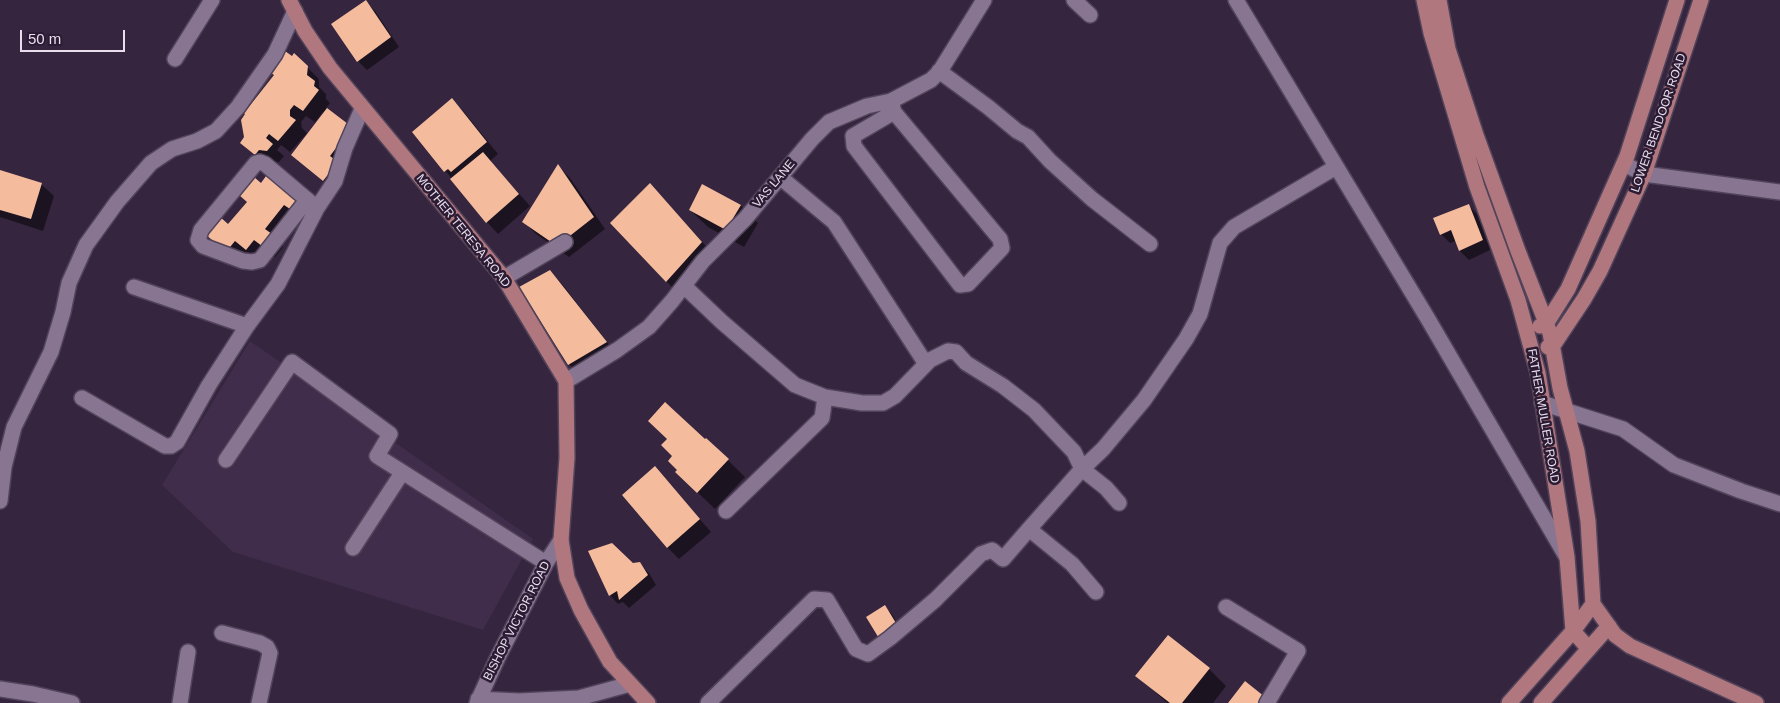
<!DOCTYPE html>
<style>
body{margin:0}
#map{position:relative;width:1780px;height:703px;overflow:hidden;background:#35253e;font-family:Helvetica,sans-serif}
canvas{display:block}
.scale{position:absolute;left:20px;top:30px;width:105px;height:22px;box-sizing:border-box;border:2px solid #e8deee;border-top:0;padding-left:6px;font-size:15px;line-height:18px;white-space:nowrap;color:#e8deee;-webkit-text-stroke:4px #2b1b33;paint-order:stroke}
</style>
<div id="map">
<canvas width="1780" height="703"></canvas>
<div class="scale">50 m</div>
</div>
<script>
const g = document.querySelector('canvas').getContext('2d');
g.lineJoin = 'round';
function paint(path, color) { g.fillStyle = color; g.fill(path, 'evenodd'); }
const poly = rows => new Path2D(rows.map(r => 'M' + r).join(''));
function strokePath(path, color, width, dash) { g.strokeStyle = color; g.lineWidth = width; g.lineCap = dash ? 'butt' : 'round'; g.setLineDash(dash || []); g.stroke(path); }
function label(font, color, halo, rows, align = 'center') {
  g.font = font + ' Helvetica,sans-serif'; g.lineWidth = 5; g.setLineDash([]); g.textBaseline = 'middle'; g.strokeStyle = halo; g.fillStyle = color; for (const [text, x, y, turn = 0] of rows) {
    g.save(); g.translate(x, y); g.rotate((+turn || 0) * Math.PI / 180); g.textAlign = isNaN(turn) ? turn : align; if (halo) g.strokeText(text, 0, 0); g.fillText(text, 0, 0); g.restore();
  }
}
paint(poly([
 [250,341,533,539,483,630,233,552,162,485]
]), '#402d4b');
paint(poly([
 [366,2,375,11,399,47,367,70,358,61],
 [307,67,319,79,319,87,326,94,326,99,330,103,326,108,360,137,339,164,346,172,333,189,292,155,325,114,323,112,315,122,306,116,301,122,302,128,307,133,290,152,281,145,277,150,284,156,279,162,271,161,268,166,242,143,275,76,270,71],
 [452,100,464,112,498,154,490,161,530,206,498,234,487,222,414,132],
 [558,166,570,178,605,229,569,257,536,234,524,222],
 [0,171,42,185,54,196,43,231,0,217],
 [266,178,311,210,302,220,297,216,276,241,283,247,275,257,266,251,258,261,248,252,239,263,218,245,229,226],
 [703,186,741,206,758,223,744,247,708,227,690,210],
 [662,197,713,254,678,293,666,281],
 [1468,205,1477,214,1492,249,1469,260,1460,251,1456,241,1450,243,1441,234,1434,219],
 [550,272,562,284,617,355,581,376,569,364],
 [706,439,745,477,715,509,694,489],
 [655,468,711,532,679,559,667,547],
 [632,564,639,564,649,573,656,585,629,608,623,602,618,604,610,595],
 [885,607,891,613,904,634,867,618],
 [1209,669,1226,686,1213,703,1167,703,1137,675]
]), '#0007');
paint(poly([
 [366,0,391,37,357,62,331,24],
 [285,51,292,56,294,53,308,66,307,75,315,81,314,86,319,90,303,111,294,105,290,110,290,116,296,120,278,141,269,134,266,138,273,144,267,151,259,150,255,155,240,143,244,137,241,120,245,114,244,113,274,75,268,71],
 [452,98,487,142,451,172,448,169,444,172,412,132],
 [327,108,352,127,330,156,338,162,323,181,291,155],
 [483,152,519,194,486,223,450,179],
 [558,164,594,217,557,246,522,222],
 [0,170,42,183,31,219,0,210],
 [266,176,272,181,276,177,300,197,290,209,284,205,265,229,272,234,262,246,254,240,246,250,235,241,226,252,205,234,219,216,228,224,247,202,239,195,254,177,261,183],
 [650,183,702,242,666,282,610,223],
 [702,184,741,205,726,230,689,210],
 [1469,204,1483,240,1459,251,1451,230,1440,235,1433,218],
 [550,270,607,342,568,365,519,287],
 [665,402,705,439,706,438,729,459,697,493,675,472,677,470,668,461,672,456,661,445,667,439,648,421],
 [655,466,700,519,667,548,622,495],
 [612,543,633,563,640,562,648,575,619,600,617,591,609,596,588,551],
 [885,605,899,628,880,640,866,617],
 [1168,635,1210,668,1182,703,1170,703,1135,676],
 [1245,681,1265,697,1260,703,1228,703]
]), '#f4bb9d');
const minor = poly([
 [1074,0,1090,15],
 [1236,0,1428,319,1566,556],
 [175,59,212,0],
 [939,71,988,107,1017,131,1028,137,1050,161,1092,199,1150,244],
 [891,101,894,112,1000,239,1002,248,968,284,960,285,854,146,853,136,894,112],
 [1624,164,1644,174,1780,192],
 [780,177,834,222,926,364],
 [307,200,260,260,252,262,243,261,203,246,198,240,201,230,256,163,260,162,265,164,317,208],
 [504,278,565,242],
 [684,286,722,322,795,385,825,397,862,403,883,403,895,396,930,360,948,351,956,352,966,363,1003,386,1034,410,1074,452,1082,469,1106,488,1119,503],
 [134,287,247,326],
 [566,381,617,350,649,327,672,301,703,261,745,219,812,139,829,122,867,106,891,101,931,80,940,71,984,0],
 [82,398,165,446,171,446,177,442,209,385,247,326,278,284,317,208,335,181,345,148,362,109],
 [1542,403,1623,429,1674,465,1741,491,1780,504],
 [226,460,292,362,390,434,377,456,546,563],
 [0,501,4,467,14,427,51,352,63,312,69,283,86,245,117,202,151,163,172,149,197,141,216,131,238,107,275,54,295,11],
 [726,511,822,418,825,397],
 [353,548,402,473],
 [1096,592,1072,564,1029,529,1082,469,1103,449,1144,400,1186,339,1200,314,1220,243,1234,227,1336,167],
 [1226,607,1298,651,1267,703],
 [222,633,260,643,267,647,270,653,259,703],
 [0,689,33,694,72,703],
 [478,699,519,701,579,698,630,684],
 [180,703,188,652],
 [477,703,498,657,546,563,561,540],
 [708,703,814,599,827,600,856,649,868,654,890,638,935,600,981,554,992,550,1003,559,1029,529]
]);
const major = poly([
 [289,0,305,31,330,68,504,278,566,381,567,458,561,540,567,578,581,610,610,662,648,703],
 [1424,0,1431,33,1477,187,1518,300,1538,373,1567,557,1573,631,1589,649],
 [1439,0,1448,49,1476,135,1518,251,1550,333,1560,388,1577,451,1588,521,1593,604,1615,635,1630,646,1756,703],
 [1540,326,1546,324,1568,289,1627,156,1677,0],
 [1548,347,1552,347,1584,299,1600,271,1644,174,1701,0],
 [1509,703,1573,631,1593,604],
 [1541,703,1609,626]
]);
strokePath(minor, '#514359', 18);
strokePath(major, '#514359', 18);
strokePath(minor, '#877592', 15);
strokePath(major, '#b1777f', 15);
label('12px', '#e8deee', '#2b1b33', [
 ["LOWER BENDOOR ROAD",1659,123,-71],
 ["VAS LANE",774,184,-50],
 ["MOTHER TERESA ROAD",463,231,51],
 ["FATHER MULLER ROAD",1543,416,80],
 ["BISHOP VICTOR ROAD",517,621,-63]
]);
</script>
